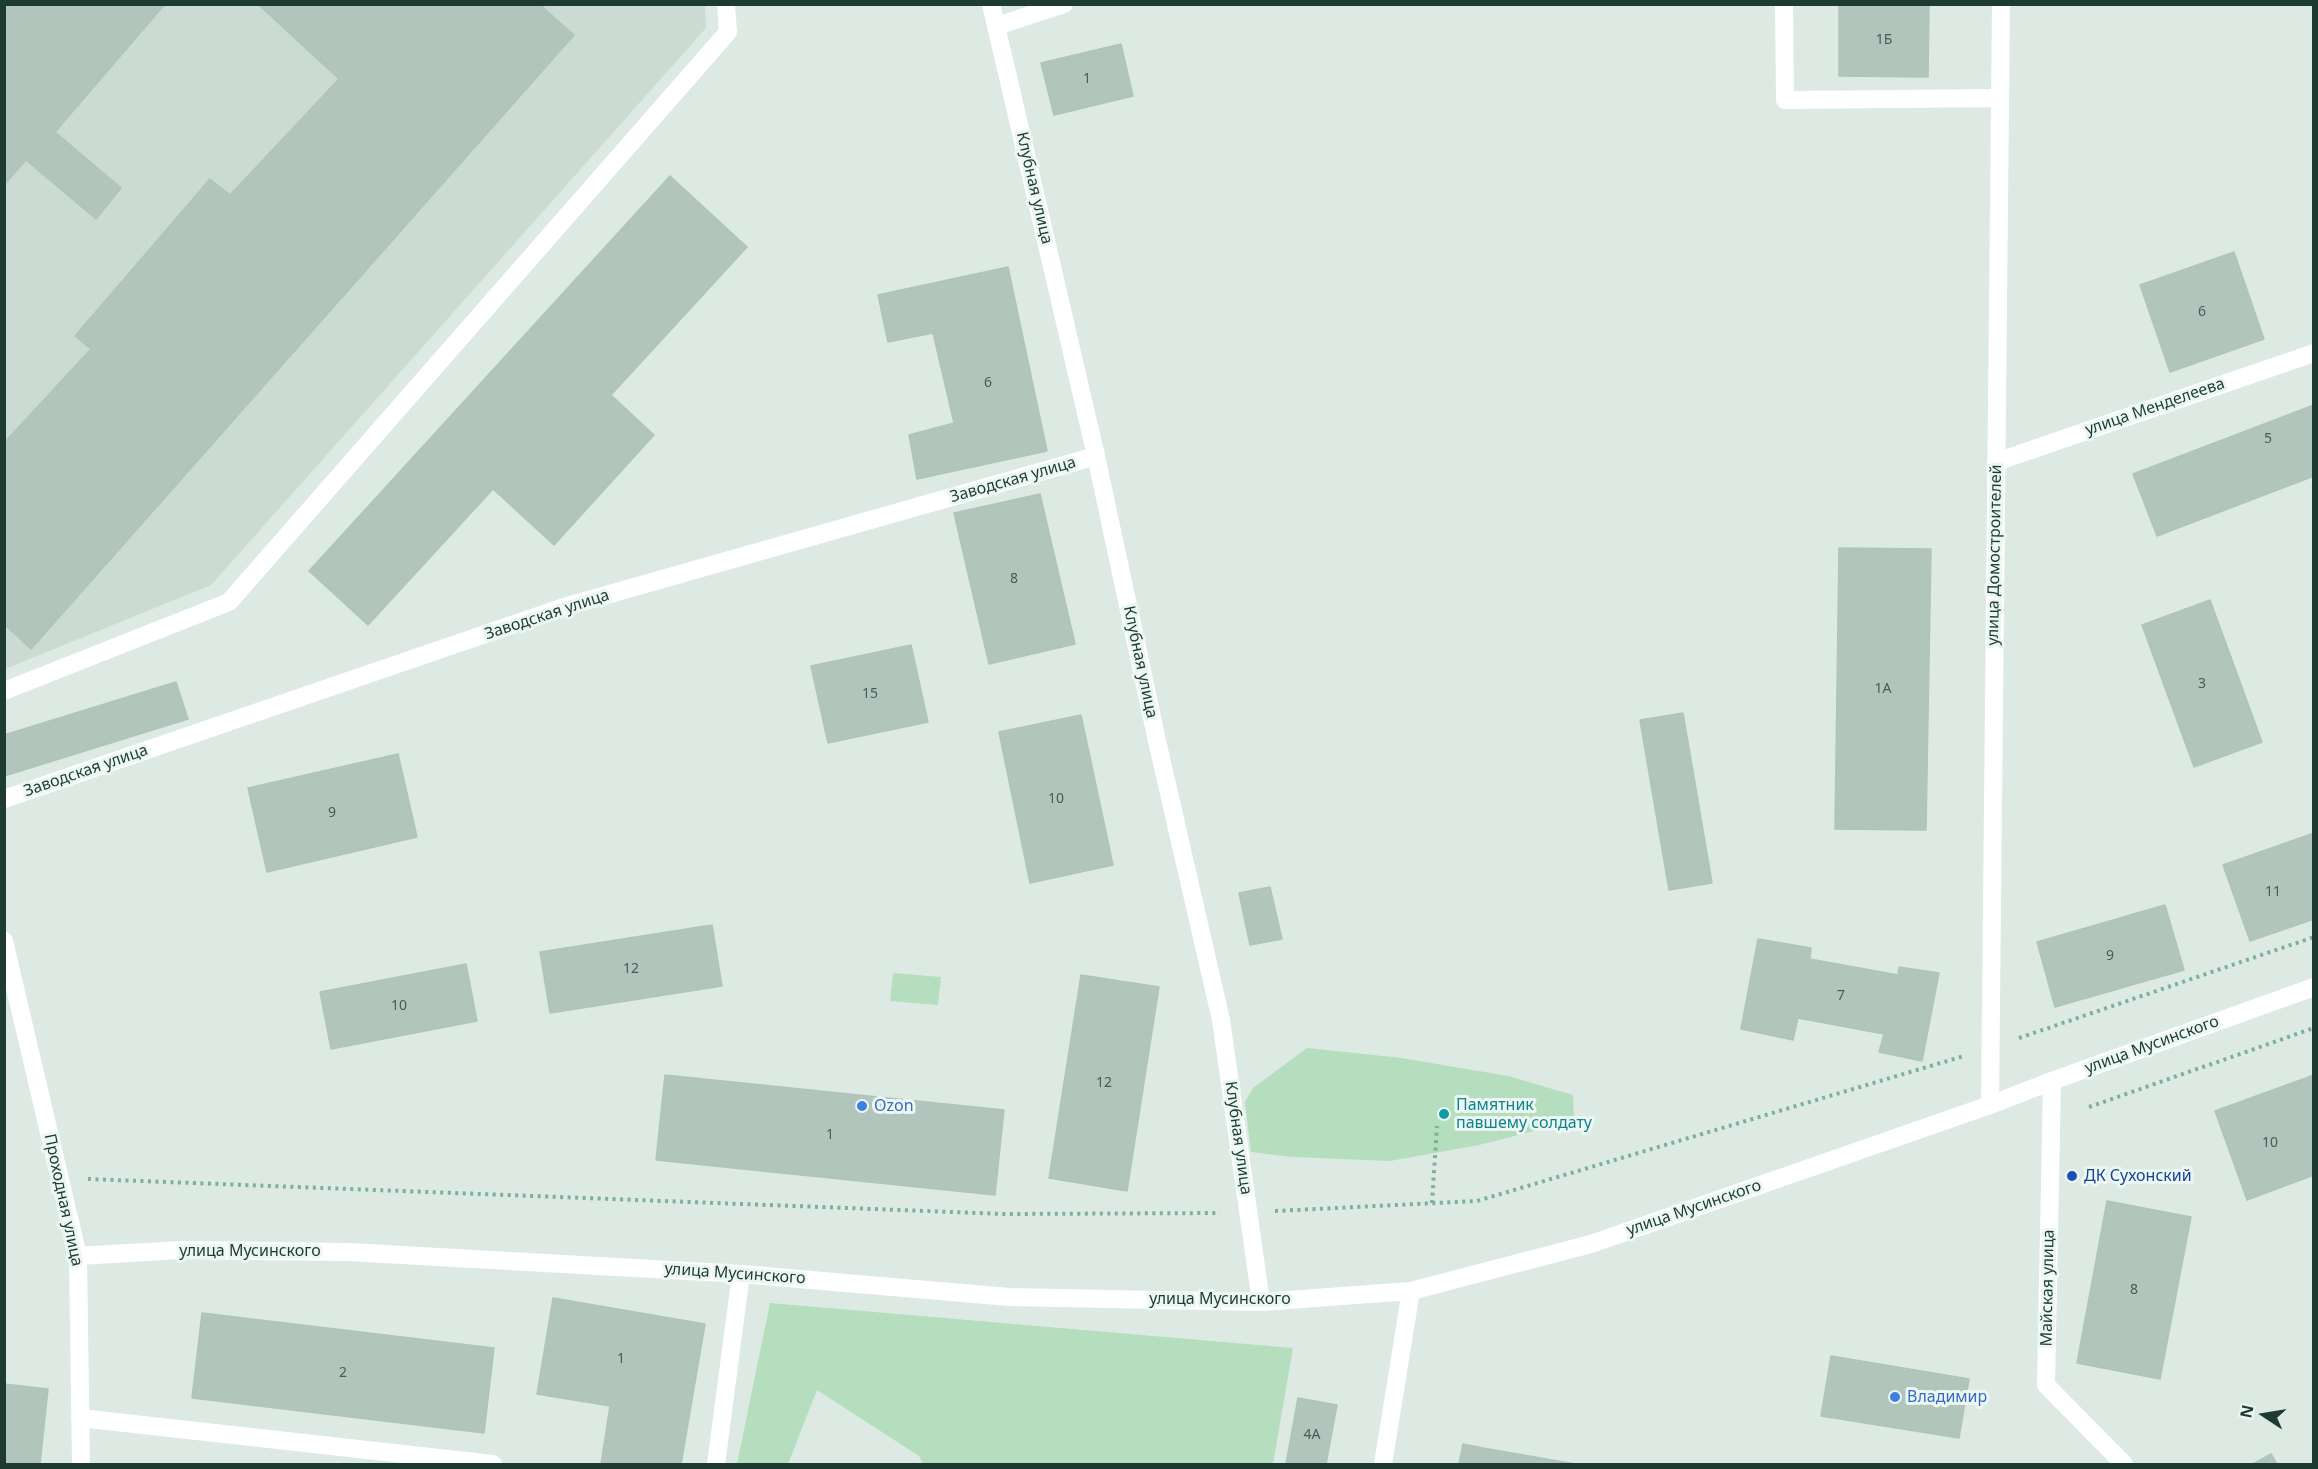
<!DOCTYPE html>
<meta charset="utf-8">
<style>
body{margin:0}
#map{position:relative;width:2318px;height:1469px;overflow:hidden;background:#ddeae4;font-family:"Noto Sans",sans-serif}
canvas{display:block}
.frame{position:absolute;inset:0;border:6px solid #1e3b32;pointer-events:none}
.north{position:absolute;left:2234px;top:1385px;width:60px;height:60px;-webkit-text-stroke:4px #edf7f2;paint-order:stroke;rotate:282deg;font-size:16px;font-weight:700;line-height:24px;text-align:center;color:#1e3b32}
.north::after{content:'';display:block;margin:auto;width:21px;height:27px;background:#1e3b32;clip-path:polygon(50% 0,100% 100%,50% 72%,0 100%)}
</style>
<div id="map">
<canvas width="2318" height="1469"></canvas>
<div class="frame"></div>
<div class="north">N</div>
</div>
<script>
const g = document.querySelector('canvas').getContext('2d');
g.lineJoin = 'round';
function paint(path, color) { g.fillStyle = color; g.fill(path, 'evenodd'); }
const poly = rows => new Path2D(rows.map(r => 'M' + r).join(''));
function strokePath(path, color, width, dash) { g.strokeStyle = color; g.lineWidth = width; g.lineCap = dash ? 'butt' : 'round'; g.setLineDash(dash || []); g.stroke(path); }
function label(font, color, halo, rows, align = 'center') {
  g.font = font + ' "Noto Sans",sans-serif'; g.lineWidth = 6; g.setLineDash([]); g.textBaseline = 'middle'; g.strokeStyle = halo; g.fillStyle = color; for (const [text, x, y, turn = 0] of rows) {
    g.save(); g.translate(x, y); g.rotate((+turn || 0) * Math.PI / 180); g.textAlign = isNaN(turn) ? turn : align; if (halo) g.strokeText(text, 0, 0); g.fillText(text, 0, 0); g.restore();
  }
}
paint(poly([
 [5,5,705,5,706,28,211,585,5,669]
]), '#cbdad3');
paint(poly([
 [893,973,941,977,938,1005,890,1001],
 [1307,1048,1402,1058,1508,1076,1573,1095,1574,1121,1479,1145,1390,1161,1292,1157,1251,1152,1245,1102,1253,1088],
 [770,1303,1293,1348,1273,1464,923,1464,919,1456,817,1390,788,1464,737,1464]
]), '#b4debe');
const building = poly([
 [4,4,165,4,55,132,121,188,96,219,26,160,4,185,4,4],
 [258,4,539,4,574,35,31,649,4,624,4,443,91,349,75,336,210,179,230,195,339,79,258,4],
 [1839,4,1929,4,1928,77,1839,76,1839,4],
 [1121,44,1133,96,1054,115,1041,63,1121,44],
 [670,176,747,247,611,395,654,435,554,545,493,489,368,625,309,571,670,176],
 [2234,252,2264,339,2170,372,2140,285,2234,252],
 [1008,267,1047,451,917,479,909,435,954,423,933,333,888,342,878,295,1008,267],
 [2314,405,2314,476,2157,536,2133,474,2314,405],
 [1040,494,1075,644,989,664,954,513,1040,494],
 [1839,548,1931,549,1926,830,1835,829,1839,548],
 [2210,600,2262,742,2194,767,2142,625,2210,600],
 [911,645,928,722,828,743,811,666,911,645],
 [176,682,188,719,4,776,4,735,176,682],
 [1683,713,1712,883,1669,890,1640,720,1683,713],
 [1081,715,1113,865,1030,883,999,732,1081,715],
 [398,754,417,837,267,872,248,788,398,754],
 [2314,833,2314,919,2250,941,2223,865,2314,833],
 [1270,887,1282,939,1250,945,1239,893,1270,887],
 [2165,905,2184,970,2055,1007,2037,942,2165,905],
 [712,925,722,986,550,1013,540,952,712,925],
 [1758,939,1811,948,1810,959,1898,975,1899,967,1939,973,1922,1061,1879,1052,1884,1034,1798,1018,1793,1040,1741,1029,1758,939],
 [466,964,477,1021,331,1049,320,992,466,964],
 [1081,975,1159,987,1127,1191,1049,1178,1081,975],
 [665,1075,1004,1110,995,1195,656,1160,665,1075],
 [2314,1075,2314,1175,2247,1200,2215,1111,2314,1075],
 [2107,1201,2191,1217,2160,1379,2077,1363,2107,1201],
 [553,1298,705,1324,681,1464,601,1464,610,1406,537,1394,553,1298],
 [202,1313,494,1348,484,1433,192,1398,202,1313],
 [1831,1356,1969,1379,1959,1438,1821,1416,1831,1356],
 [4,1384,48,1389,40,1464,4,1464,4,1384],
 [1298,1398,1337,1405,1326,1464,1286,1464,1298,1398],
 [1463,1444,1483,1448,1575,1464,1459,1464,1463,1444],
 [2271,1454,2277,1464,2253,1464,2271,1454]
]);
paint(building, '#b2c5bd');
strokePath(building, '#afc4bb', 1.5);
strokePath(poly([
 [2019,1038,2314,937],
 [2089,1107,2314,1028],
 [88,1179,1004,1214,1220,1213],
 [1432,1203,1437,1126],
 [1275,1211,1477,1201,1964,1056]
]), '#7bb09f', 4, [3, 4.5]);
strokePath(poly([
 [991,4,1096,456,1157,741,1221,1020,1261,1302],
 [1784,4,1785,100,2000,98],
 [997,26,1064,4],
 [1996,462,2314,353],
 [4,691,229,602,728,32,726,4],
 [4,799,564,607,1096,456],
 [4,941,78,1256,81,1464],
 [2052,1081,2046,1385,2124,1464],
 [1990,1105,2001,4],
 [78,1256,180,1250,349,1252,741,1274,1009,1297,1261,1302,1411,1291,1591,1244,1990,1105,2052,1081,2314,987],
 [80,1418,493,1464],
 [716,1464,741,1274],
 [1383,1464,1411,1291]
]), '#fff', 18);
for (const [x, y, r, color] of [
 [862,1106,6,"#3f7fe0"],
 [1444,1114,6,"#0f9aa8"],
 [2072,1176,6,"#1a4fb4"],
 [1895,1397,6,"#3f7fe0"]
]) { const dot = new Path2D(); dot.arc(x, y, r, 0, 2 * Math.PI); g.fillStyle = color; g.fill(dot); strokePath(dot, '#edf7f2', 2); }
label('14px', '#435e55', null, [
 ["1Б",1884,40],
 ["1",1087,79],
 ["6",2202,312],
 ["6",988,383],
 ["5",2268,439],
 ["8",1014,579],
 ["3",2202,684],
 ["1А",1883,689],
 ["15",870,694],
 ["10",1056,799],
 ["9",332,813],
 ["11",2273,892],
 ["9",2110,956],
 ["12",631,969],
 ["7",1841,996],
 ["10",399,1006],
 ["12",1104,1083],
 ["1",830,1135],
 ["10",2270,1143],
 ["8",2134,1290],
 ["1",621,1359],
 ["2",343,1373],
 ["4А",1312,1435]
]);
label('16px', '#1e3b32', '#edf7f2', [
 ["Клубная улица",1034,188,77],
 ["улица Менделеева",2155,407,-19],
 ["Заводская улица",1013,480,-16],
 ["улица Домостроителей",1995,555,-89],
 ["Заводская улица",547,615,-18],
 ["Клубная улица",1140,662,78],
 ["Заводская улица",86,771,-19],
 ["улица Мусинского",2152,1045,-20],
 ["Клубная улица",1238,1138,82],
 ["Проходная улица",63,1200,78],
 ["улица Мусинского",1694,1208,-19],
 ["улица Мусинского",250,1251],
 ["улица Мусинского",735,1274,4],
 ["Майская улица",2048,1288,-89],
 ["улица Мусинского",1220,1299]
]);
label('16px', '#0d838f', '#edf7f2', [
 ["Памятник",1456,1105],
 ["павшему солдату",1456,1123]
], 'left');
label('16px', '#366cbe', '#edf7f2', [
 ["Ozon",874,1106],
 ["Владимир",1907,1397]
], 'left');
label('16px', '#164399', '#edf7f2', [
 ["ДК Сухонский",2084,1176]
], 'left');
</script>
